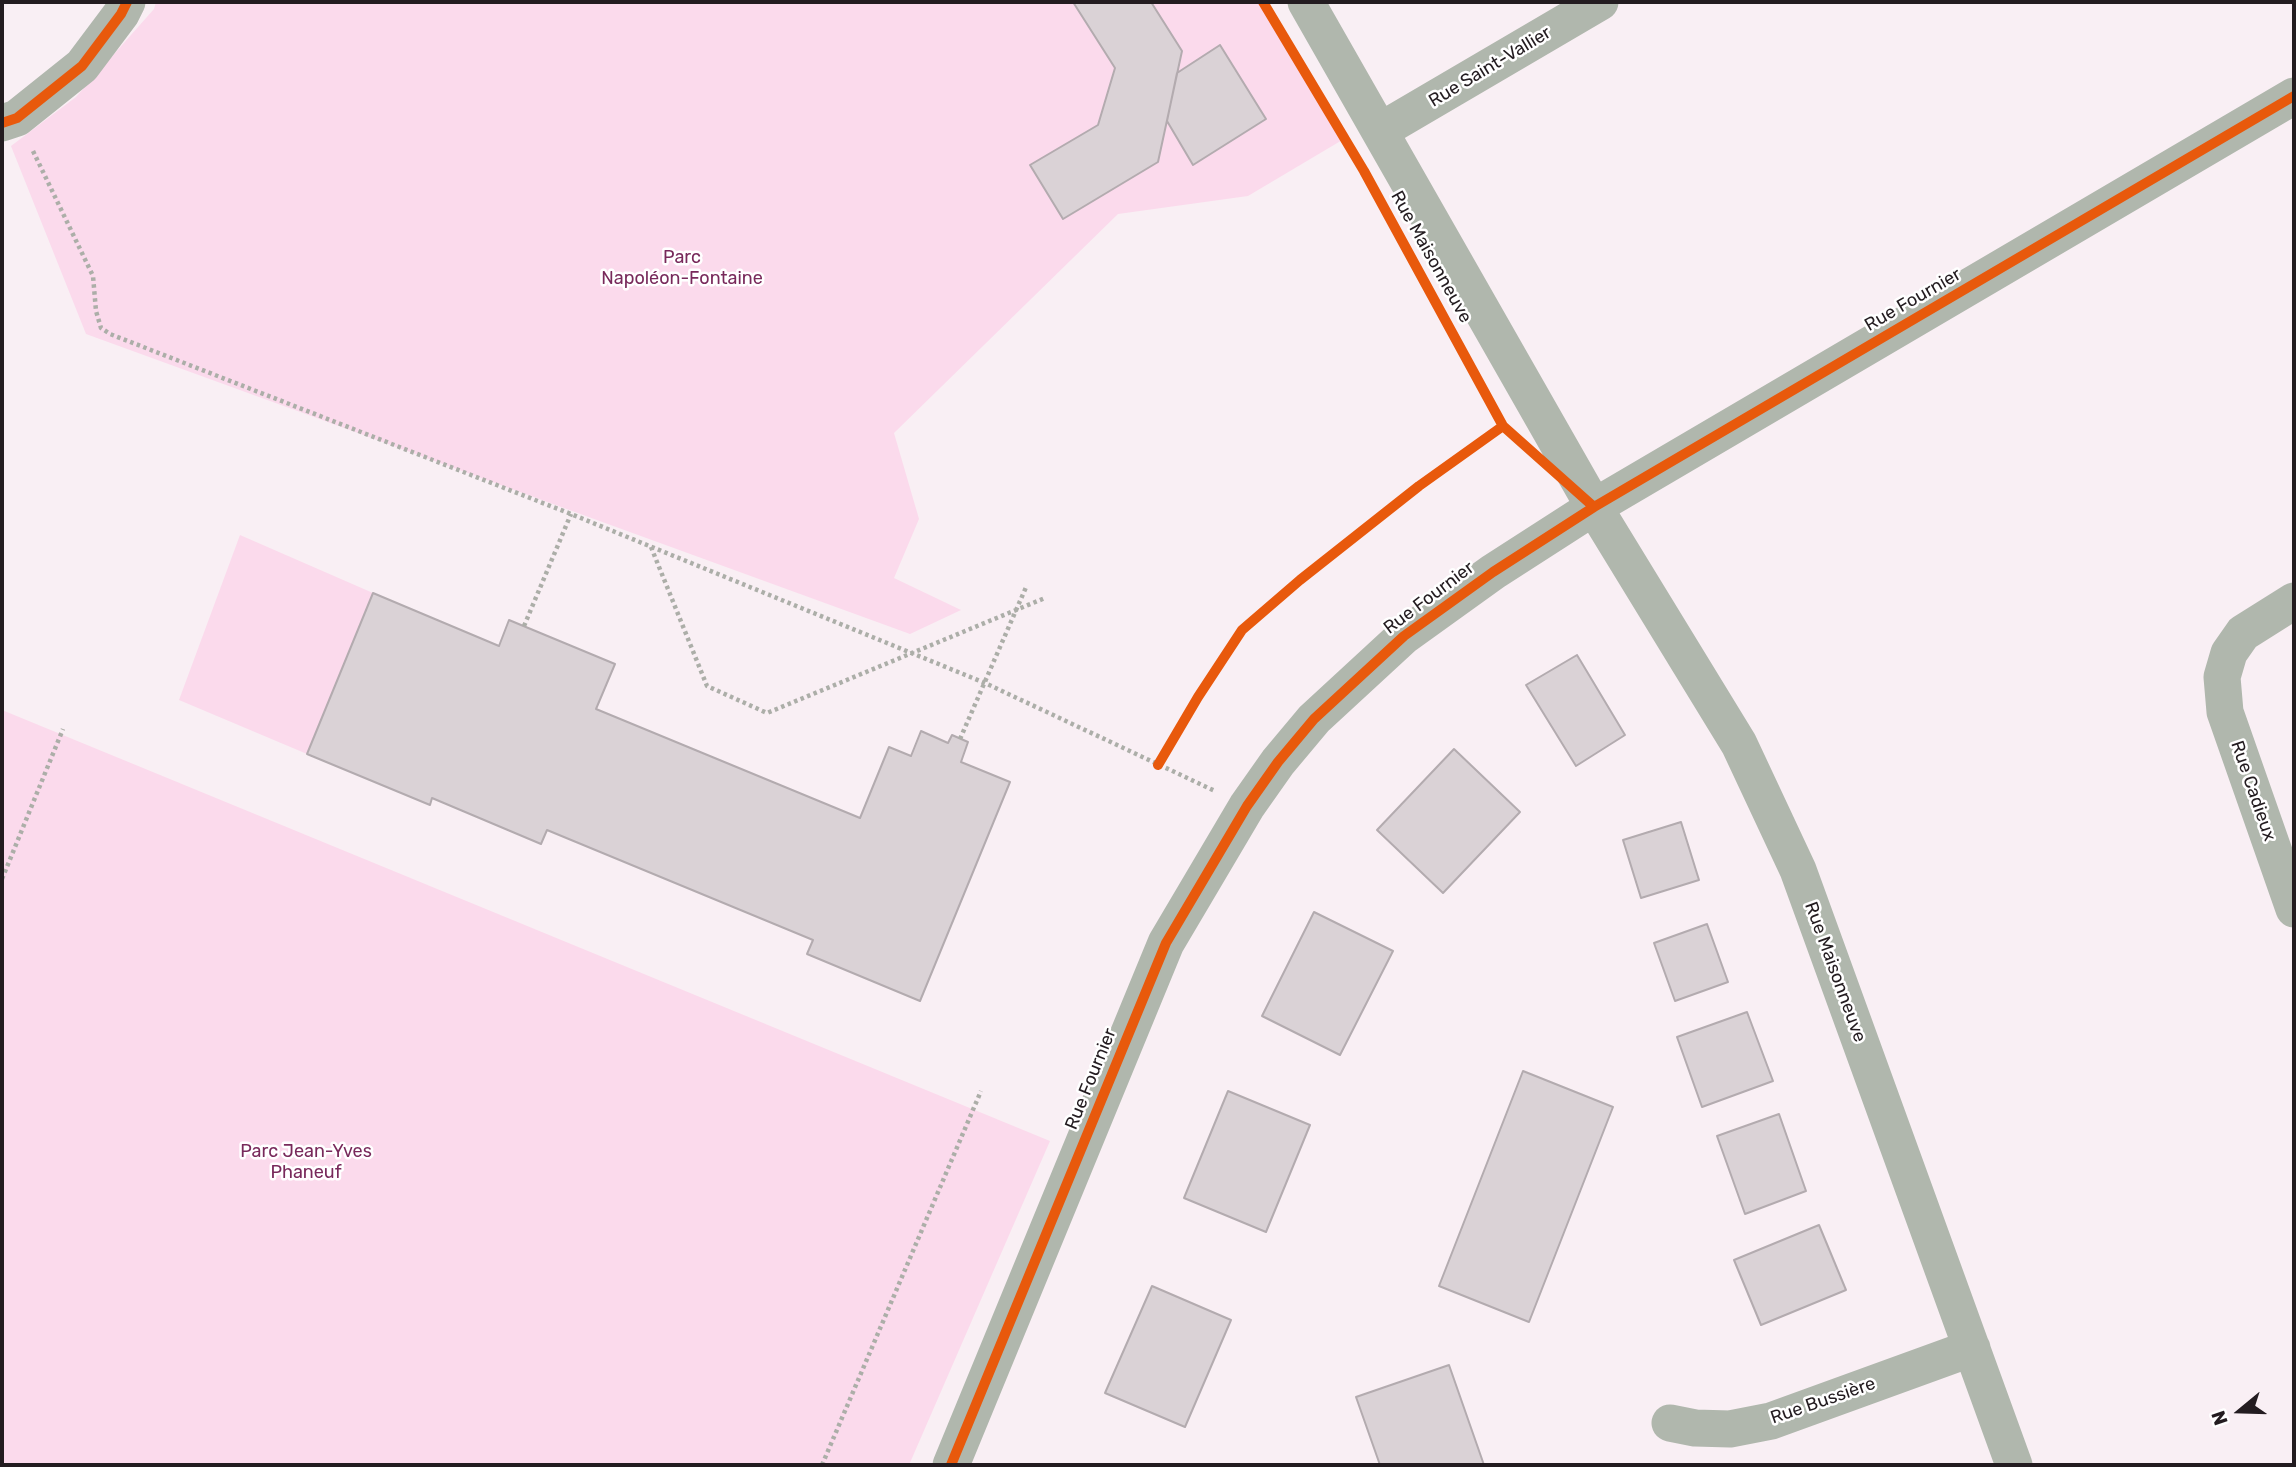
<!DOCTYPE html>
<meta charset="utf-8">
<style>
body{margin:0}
#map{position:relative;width:2296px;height:1467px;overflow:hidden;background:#f9eff4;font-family:Rubik,sans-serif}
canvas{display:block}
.frame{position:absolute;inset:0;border:4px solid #231c20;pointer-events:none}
.north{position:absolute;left:2205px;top:1376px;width:70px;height:70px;-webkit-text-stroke:5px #fff;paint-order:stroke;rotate:251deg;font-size:19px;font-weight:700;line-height:28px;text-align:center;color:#231c20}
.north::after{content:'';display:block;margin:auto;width:24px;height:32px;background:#231c20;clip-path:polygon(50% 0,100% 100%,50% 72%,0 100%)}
</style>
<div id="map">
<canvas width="2296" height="1467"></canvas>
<div class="frame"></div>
<div class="north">N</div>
</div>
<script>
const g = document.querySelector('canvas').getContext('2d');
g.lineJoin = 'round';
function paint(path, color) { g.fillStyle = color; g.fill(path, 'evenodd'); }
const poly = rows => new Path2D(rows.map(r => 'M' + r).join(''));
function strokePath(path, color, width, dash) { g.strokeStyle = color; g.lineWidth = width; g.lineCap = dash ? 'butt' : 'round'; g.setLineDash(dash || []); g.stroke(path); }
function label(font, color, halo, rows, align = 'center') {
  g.font = font + ' Rubik,sans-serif'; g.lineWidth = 5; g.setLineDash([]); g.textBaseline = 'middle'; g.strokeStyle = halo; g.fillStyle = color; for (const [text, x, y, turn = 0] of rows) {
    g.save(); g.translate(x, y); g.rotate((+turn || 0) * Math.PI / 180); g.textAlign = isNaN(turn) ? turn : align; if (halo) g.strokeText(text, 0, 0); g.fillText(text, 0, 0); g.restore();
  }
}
paint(poly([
 [156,2,1268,2,1349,136,1248,196,1118,214,894,433,919,519,894,578,961,610,910,634,86,334,11,146,76,97,154,9],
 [240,535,373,593,307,754,179,700],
 [2,710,1050,1141,909,1465,2,1465]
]), '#fbdaec');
const building = poly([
 [1073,2,1151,2,1182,51,1158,162,1063,219,1030,165,1098,125,1115,68,1073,2],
 [1220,45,1266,119,1193,165,1167,121,1177,73,1220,45],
 [373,593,499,646,509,620,615,664,596,709,860,818,889,747,911,756,921,731,948,743,952,735,968,742,961,762,1010,782,920,1001,807,954,813,940,547,830,541,844,432,798,430,805,307,754,373,593],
 [1577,655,1625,735,1576,766,1526,685,1577,655],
 [1454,749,1520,812,1443,893,1377,830,1454,749],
 [1681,822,1699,880,1641,898,1623,840,1681,822],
 [1314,912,1393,951,1340,1055,1262,1016,1314,912],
 [1707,924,1728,982,1675,1001,1654,943,1707,924],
 [1747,1012,1773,1081,1702,1107,1677,1037,1747,1012],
 [1523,1071,1613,1107,1529,1322,1439,1286,1523,1071],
 [1228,1091,1310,1125,1266,1232,1184,1198,1228,1091],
 [1779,1114,1806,1191,1745,1214,1717,1136,1779,1114],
 [1819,1225,1846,1290,1761,1325,1734,1260,1819,1225],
 [1152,1286,1231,1320,1185,1427,1105,1393,1152,1286],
 [1449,1365,1484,1465,1380,1465,1356,1397,1449,1365]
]);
paint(building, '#dad2d6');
strokePath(building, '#b3abaf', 2);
strokePath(poly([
 [33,151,93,276,96,311,101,328,110,334,571,514,985,683,1215,791],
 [651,547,707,686,767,713,1045,598],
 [524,626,571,514],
 [960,739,1027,585],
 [2,879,63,729],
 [822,1465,981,1091]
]), '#acaea8', 4.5, [3.5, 3.5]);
strokePath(poly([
 [1306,2,1594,507,1739,744,1798,870,2014,1465],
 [2,123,17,118,82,66,121,14,127,2],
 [1380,131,1600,2],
 [2294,601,2243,633,2229,653,2222,677,2225,712,2294,909],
 [1670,1423,1695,1428,1730,1429,1771,1421,1972,1348],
 [951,1465,1166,943,1247,806,1278,762,1314,719,1404,636,1493,572,1594,507,2294,96]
]), '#b0b7ad', 37);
strokePath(poly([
 [1263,2,1364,171,1503,426,1594,507],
 [2,123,17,118,82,66,121,14,127,2],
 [1158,765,1198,697,1242,630,1300,580,1419,486,1503,426],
 [951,1465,1166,943,1247,806,1278,762,1314,719,1404,636,1493,572,1594,507,2294,96]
]), '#e8590c', 10);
label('18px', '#231c20', '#fff', [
 ["Rue Saint-Vallier",1490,67,-31],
 ["Rue Maisonneuve",1431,257,61],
 ["Rue Fournier",1913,300,-30],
 ["Rue Fournier",1429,598,-37],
 ["Rue Cadieux",2253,791,71],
 ["Rue Maisonneuve",1835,972,70],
 ["Rue Fournier",1091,1079,-68],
 ["Rue Bussière",1823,1401,-19]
]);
label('18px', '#78295b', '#fff', [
 ["Parc",682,258],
 ["Napoléon-Fontaine",682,279],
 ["Parc Jean-Yves",306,1152],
 ["Phaneuf",306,1173]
]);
</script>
